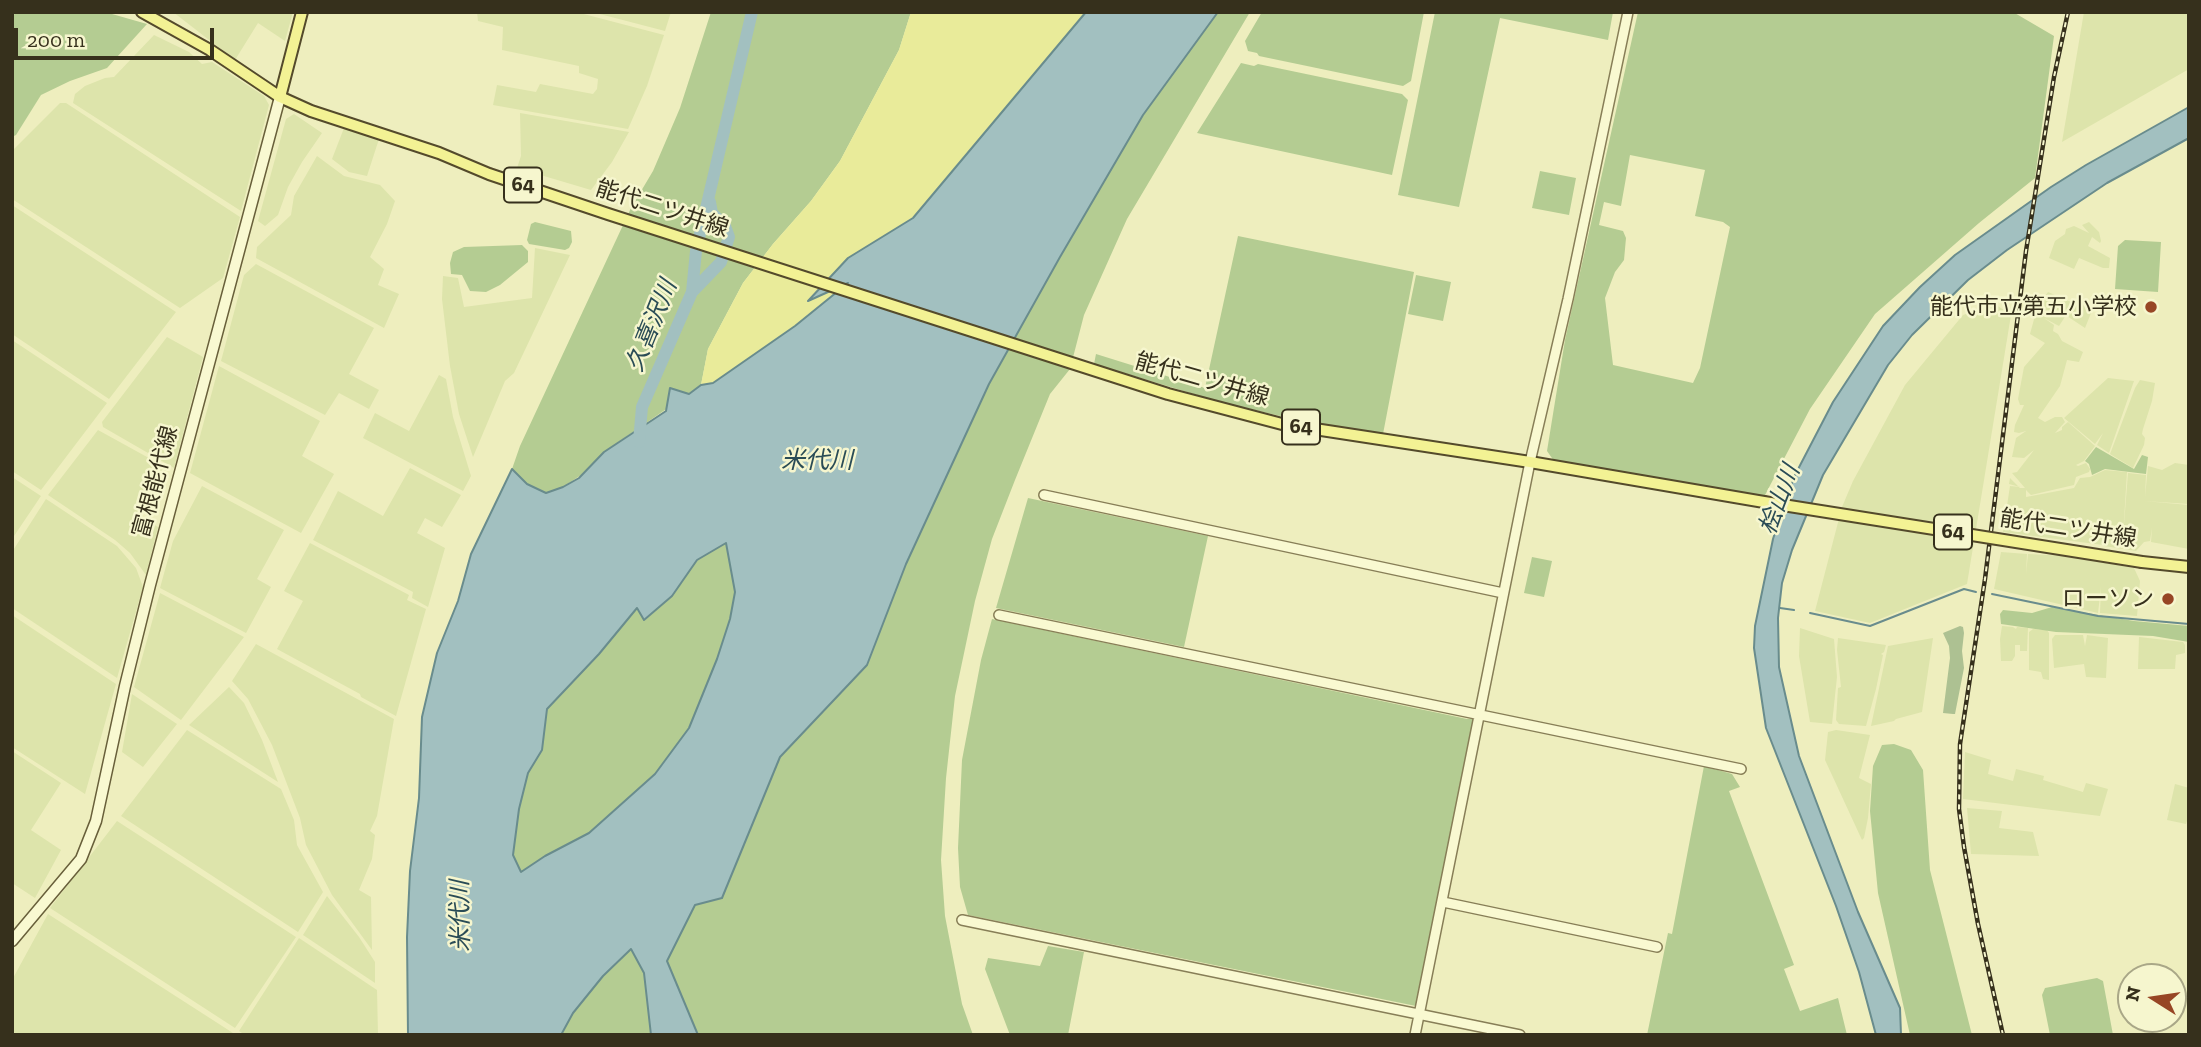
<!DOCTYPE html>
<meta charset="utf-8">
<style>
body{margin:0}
#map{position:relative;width:2201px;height:1047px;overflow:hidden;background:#eeeebe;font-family:"Zilla Slab",serif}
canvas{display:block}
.frame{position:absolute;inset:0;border:14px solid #36301c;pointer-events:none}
.north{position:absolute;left:2117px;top:963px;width:70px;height:70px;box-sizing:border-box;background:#f6f6ce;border:2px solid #a9a787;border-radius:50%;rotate:282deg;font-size:19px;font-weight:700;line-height:28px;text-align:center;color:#36301c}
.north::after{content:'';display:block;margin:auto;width:24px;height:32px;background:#974625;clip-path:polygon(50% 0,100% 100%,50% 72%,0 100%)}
.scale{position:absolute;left:14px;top:28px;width:200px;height:32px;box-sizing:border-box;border:4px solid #36301c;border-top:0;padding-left:9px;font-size:21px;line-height:24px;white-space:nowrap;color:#36301c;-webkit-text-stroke:5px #f6f6ce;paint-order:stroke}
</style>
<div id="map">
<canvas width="2201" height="1047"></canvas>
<div class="frame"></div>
<div class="north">N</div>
<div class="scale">200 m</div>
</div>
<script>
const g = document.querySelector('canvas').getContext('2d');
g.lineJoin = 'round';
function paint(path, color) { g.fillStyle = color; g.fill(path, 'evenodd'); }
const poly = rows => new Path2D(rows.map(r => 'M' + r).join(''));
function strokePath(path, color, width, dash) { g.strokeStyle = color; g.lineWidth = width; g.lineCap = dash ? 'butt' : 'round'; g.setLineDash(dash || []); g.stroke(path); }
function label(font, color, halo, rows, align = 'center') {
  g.font = font + ' "Zilla Slab","Noto Sans JP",serif'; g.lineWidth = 5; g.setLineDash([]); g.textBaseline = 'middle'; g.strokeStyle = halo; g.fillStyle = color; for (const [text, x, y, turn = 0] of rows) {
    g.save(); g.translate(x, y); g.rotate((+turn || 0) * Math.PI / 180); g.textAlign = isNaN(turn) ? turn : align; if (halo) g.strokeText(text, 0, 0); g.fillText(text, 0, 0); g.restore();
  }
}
paint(poly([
 [173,12,293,12,285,41,258,23,235,60],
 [477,12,576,12,664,35,647,86,628,129,493,105,497,85,536,92,540,84,593,94,597,89,598,79,579,73,579,66,502,50,503,27,478,21],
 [592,12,671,12,665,31],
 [2084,12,2189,12,2189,69,2062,142],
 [154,35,189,52,202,64,212,62,264,96,269,105,241,211,73,103,75,94,85,86,105,78,114,77],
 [60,103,66,103,240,217,223,278,180,308,12,199,12,151],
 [520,113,629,132,612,162,591,190,517,168,521,156],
 [294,114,322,133,302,162,288,187,278,215,265,226,258,221,286,119],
 [344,128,379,139,367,176,349,172,332,159],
 [317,156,344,176,380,185,395,201,387,224,370,257,384,269,378,285,399,294,384,328,256,258,257,247,291,215,294,196],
 [12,205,176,312,109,399,12,334],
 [2089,222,2099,232,2101,241,2100,243,2092,237,2088,246,2110,258,2109,268,2103,268,2079,258,2074,269,2049,258,2055,241,2065,234,2066,229,2074,226,2089,233,2082,225],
 [535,248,570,255,514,373,505,381,473,457,459,414,450,366,442,299,443,276,458,278,464,307,532,298],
 [256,264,374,328,349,374,379,390,369,409,339,393,325,415,221,361,244,275],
 [2048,292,2071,302,2073,306,2075,303,2093,308,2085,328,2067,316,2072,306,2059,326,2044,318,2054,325,2053,331,2058,334,2062,341,2083,352,2079,362,2067,360,2060,386,2038,418,2045,422,2055,417,2062,417,2065,422,2055,433,2062,430,2062,427,2068,422,2095,446,2084,461,2076,465,2078,466,2086,463,2090,469,2089,472,2076,477,2074,485,2031,495,2026,490,2026,497,2074,488,2080,478,2090,477,2105,470,2127,472,2123,537,2128,473,2146,475,2145,497,2148,466,2162,470,2175,463,2189,465,2189,504,2144,501,2189,505,2189,549,2151,542,2152,528,2150,541,2144,542,2136,551,2104,546,2105,524,2103,545,2003,532,2010,486,2020,487,2009,484,2010,478,2020,488,2025,488,2012,473,2017,472,2034,450,2024,458,2012,457,2016,438,2026,431,2019,433,2014,432,2015,425,2024,405,2020,405,2018,399,2024,367,2045,343,2030,334,2036,312,2031,309,2032,305,2041,302],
 [1995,304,2011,315,1967,584,1870,623,1815,611,1842,507,1853,481,1905,385,1963,315],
 [167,337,203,357,174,468,103,427,102,422],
 [12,340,107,403,41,490,12,471],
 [219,366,320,421,302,456,334,474,301,533,190,473],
 [439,375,446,379,453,417,471,476,463,491,363,438,375,413,409,431],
 [2108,378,2134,381,2109,453,2097,445,2103,433,2095,444,2064,418],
 [2140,380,2155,383,2152,401,2143,429,2142,434,2145,438,2144,445,2133,468,2110,454,2135,388],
 [98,430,167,468,140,517,158,527,146,575,130,553,115,540,48,495],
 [410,468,461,495,442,527,425,518,417,533,445,548,428,607,412,598,413,592,313,540,338,491,383,516],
 [12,477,41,496,12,539],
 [202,486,284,530,257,579,271,587,246,633,160,588,173,541],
 [46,499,117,546,136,568,143,587,117,678,12,608,12,552],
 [310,543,409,595,407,600,426,609,396,716,361,697,360,694,277,649,303,601,284,591],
 [2001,552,2027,554,2026,574,2028,554,2066,556,2134,568,2140,581,2137,616,2100,613,2101,587,2098,613,1994,589],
 [160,593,244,637,181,720,134,687],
 [12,615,116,684,85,794,12,747],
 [2002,626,2013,627,2016,629,2017,627,2028,628,2027,651,2020,651,2020,645,2015,645,2015,656,2012,661,2001,661,2000,639],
 [1800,628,1834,639,1837,677,1832,724,1810,722,1799,656],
 [2033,629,2047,630,2049,633,2049,680,2043,679,2041,672,2029,670,2029,632],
 [2055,635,2083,635,2085,646,2087,635,2108,638,2106,678,2086,677,2084,664,2054,668,2052,639],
 [2139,637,2183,642,2185,645,2185,653,2176,655,2175,669,2138,669],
 [1838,638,1886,645,1884,652,1881,654,1883,655,1876,689,1866,726,1839,724,1836,720,1838,688,1841,687,1837,650],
 [1933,638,1922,712,1896,719,1894,721,1871,726,1888,646],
 [256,644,394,719,377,816,370,831,375,835,372,859,359,890,371,897,372,950,332,895,306,845,300,818,272,745,248,699,232,681],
 [229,687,244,703,262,740,278,782,189,725],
 [132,694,177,724,143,767,122,752],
 [187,730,281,789,294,820,297,845,323,892,298,932,121,816],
 [1836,730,1870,735,1859,778,1871,784,1868,818,1864,838,1862,840,1825,760,1828,732],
 [12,751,61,783,31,830,61,850,35,898,12,883],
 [1965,752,1991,760,1988,774,2013,781,2016,769,2044,776,2043,780,2083,792,2086,783,2108,789,2100,816,1963,799],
 [2175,784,2189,788,2189,815,2186,824,2167,820],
 [1967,808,2002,811,1999,828,2033,832,2039,856,1971,854],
 [117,821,296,937,235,1028,50,908],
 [327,896,359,937,375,962,375,983,303,935],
 [48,914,233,1033,232,1035,12,1035,12,980],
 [299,938,377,990,378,1035,245,1035,239,1031]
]), '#dde4ab');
paint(poly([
 [21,12,105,12,147,24,107,68,70,81,41,95,16,135,12,137,12,15],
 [711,12,911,12,899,50,840,161,811,201,773,244,743,283,708,349,701,385,604,452,581,475,563,487,546,493,527,484,512,469,520,446,631,208,653,171,680,108],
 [1218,12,1250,12,1127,219,1084,315,1070,369,1050,394,1015,480,992,539,975,601,955,696,946,778,941,860,945,916,962,1004,973,1035,698,1035,667,961,695,904,722,898,780,757,867,665,906,564,989,384,1060,257,1143,115],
 [1262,12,1424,12,1411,81,1403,86,1259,56,1257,53,1248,51,1245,41],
 [1435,12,1613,12,1608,40,1500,18,1459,207,1398,195],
 [1638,12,2013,12,2054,36,2035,178,1979,223,1875,314,1810,409,1764,497,1554,461,1547,451,1565,340],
 [1630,155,1705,170,1695,216,1723,222,1730,227,1700,368,1693,383,1613,365,1605,298,1615,272,1624,260,1626,238,1623,231,1599,225,1604,202,1621,206],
 [1241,63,1254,66,1258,64,1402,94,1408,100,1392,175,1197,133],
 [1540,171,1576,178,1569,215,1532,208],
 [535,222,571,231,572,242,569,248,565,250,529,244,527,240,531,224],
 [1238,236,1414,272,1383,434,1297,420,1217,401,1094,364,1096,354,1205,388],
 [2125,240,2161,242,2158,292,2115,289,2118,246],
 [522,245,528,251,528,262,500,285,486,292,470,291,462,275,451,274,450,263,453,252,464,247],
 [1416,275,1451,282,1443,321,1408,314],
 [2096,447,2134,469,2142,455,2148,457,2146,474,2105,469,2092,475,2089,464,2085,461],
 [1028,498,1208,536,1184,647,996,608],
 [726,543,735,592,730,619,717,659,689,728,655,774,589,833,545,856,521,872,513,855,519,809,528,773,542,750,547,709,599,654,637,608,645,620,672,596,697,560],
 [1532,557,1552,561,1544,597,1524,593],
 [2052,607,2134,621,2189,626,2189,642,2153,636,2056,632,2001,624,2000,614,2003,610,2032,613],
 [992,619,1467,719,1475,718,1416,1006,968,915,960,887,958,848,962,760,981,660],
 [1894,744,1911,750,1923,770,1930,870,1972,1035,1910,1035,1878,893,1870,811,1873,766,1882,745],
 [1704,766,1732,774,1740,787,1729,791,1794,965,1784,969,1800,1011,1838,998,1847,1035,1647,1035,1668,933,1672,934],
 [1048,946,1084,952,1068,1035,1010,1035,985,969,988,958,1040,966],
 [631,949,644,973,651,1035,561,1035,573,1013,603,976],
 [2097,978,2103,981,2113,1035,2050,1035,2042,995,2045,988]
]), '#b4cc92');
paint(poly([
 [911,12,1086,12,912,218,848,258,810,300,851,280,795,326,713,383,701,385,708,349,743,283,773,244,811,201,840,161,899,50]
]), '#e9eb9a');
paint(poly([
 [1960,626,1963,627,1964,633,1962,651,1964,668,1955,714,1953,714,1943,713,1950,658,1949,646,1943,633]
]), '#adc192');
const water = poly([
 [1086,12,1218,12,1143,115,1060,257,989,384,906,564,867,665,780,757,722,898,695,905,667,961,698,1035,651,1035,644,973,631,949,603,976,573,1013,561,1035,408,1035,407,937,410,871,419,798,422,717,437,653,458,601,471,554,512,469,527,484,546,493,563,487,579,478,604,452,666,411,670,388,689,394,701,385,713,383,795,326,848,283,808,301,848,258,913,218,1086,12],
 [726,543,735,592,730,619,717,659,689,728,655,774,589,833,545,856,521,872,513,855,519,809,528,773,542,750,547,709,599,654,637,608,644,620,672,596,697,560,726,543],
 [2189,107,2189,138,2107,183,2007,250,1968,280,1912,335,1888,365,1823,475,1792,550,1782,583,1778,618,1779,667,1799,756,1858,912,1900,1008,1901,1035,1876,1035,1859,972,1836,906,1766,728,1754,648,1755,626,1773,539,1782,511,1795,475,1833,402,1883,326,1920,287,1955,255,2051,187,2086,165,2189,107]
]);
paint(water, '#a2c0c0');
strokePath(water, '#698c8d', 2);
strokePath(poly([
 [1992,594,2098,616,2189,624],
 [1780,608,1794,610],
 [1810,613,1870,626,1964,589,1976,592]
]), '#698c8d', 2);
strokePath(poly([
 [693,291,721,262,729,237,725,226,712,213,710,202],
 [639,442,642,407,692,292,696,251,752,12]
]), '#a2c0c0', 12);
const tertiary = poly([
 [1044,495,1503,593],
 [999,615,1741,769],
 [1443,902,1657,947],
 [962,920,1520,1035],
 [1415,1035,1530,462,1568,299,1628,12]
]);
const secondary = poly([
 [12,941,81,859,96,821,125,686,150,585,280,97]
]);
const primary = poly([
 [142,12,210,50,280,97,311,111,439,153,489,174,608,214,1168,394,1282,424,1530,462,1764,502],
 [280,97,302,12],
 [2142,562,2189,567]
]);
strokePath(tertiary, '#877e57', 12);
strokePath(secondary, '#685f3a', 13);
strokePath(primary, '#544a2b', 14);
strokePath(tertiary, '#f9f9d1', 9);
strokePath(secondary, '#f9f9d1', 10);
strokePath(primary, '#f3f294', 10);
const rail = poly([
 [2003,1035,1978,924,1964,847,1959,809,1960,744,1985,579,2026,251,2054,77,2068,12]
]);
strokePath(rail, '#36301c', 4.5);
strokePath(rail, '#f6f6ce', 2, [5]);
const primaryBridge = poly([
 [1764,502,2142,562]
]);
strokePath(primaryBridge, '#544a2b', 14, []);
strokePath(primaryBridge, '#f3f294', 10);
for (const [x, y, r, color] of [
 [2151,307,7,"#974625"],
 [2168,599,7,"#974625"]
]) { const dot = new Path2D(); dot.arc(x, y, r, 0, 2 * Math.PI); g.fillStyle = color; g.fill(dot); strokePath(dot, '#f6f6ce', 2.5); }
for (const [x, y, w] of [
 [523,185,38],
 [1301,427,38],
 [1953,532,38]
]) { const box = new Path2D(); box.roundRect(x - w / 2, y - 17.5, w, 35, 5); g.fillStyle = '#f6f6ce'; g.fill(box); strokePath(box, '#36301c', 2); }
label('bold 21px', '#36301c', null, [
 ["64",523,185],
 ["64",1301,427],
 ["64",1953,532]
]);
label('23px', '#36301c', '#f6f6ce', [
 ["能代二ツ井線",662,209,18],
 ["能代二ツ井線",1202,380,16],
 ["富根能代線",156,482,-75],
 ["能代二ツ井線",2068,529,9]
]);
label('23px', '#36301c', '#f6f6ce', [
 ["能代市立第五小学校",2137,307],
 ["ローソン",2154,599]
], 'right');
label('italic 24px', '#2a4c56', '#f6f6ce', [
 ["久喜沢川",652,326,-68],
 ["米代川",817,461],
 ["桧山川",1780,500,-69],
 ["米代川",461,916,-91]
]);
</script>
